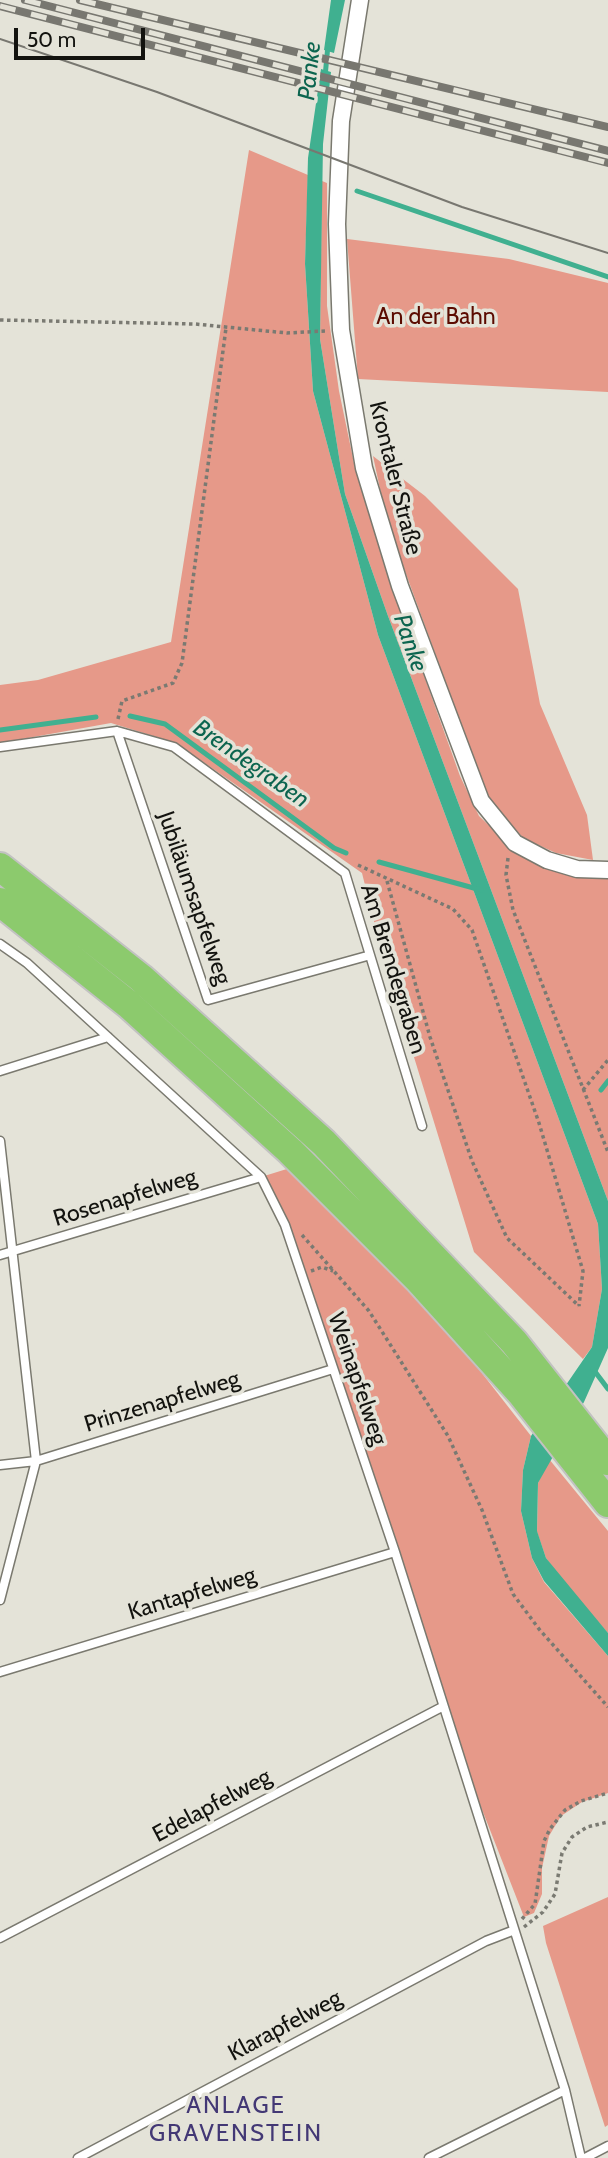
<!DOCTYPE html>
<meta charset="utf-8">
<style>
body{margin:0}
#map{position:relative;width:608px;height:2158px;overflow:hidden;background:#e4e3d8;font-family:Cabin,sans-serif}
canvas{display:block}
.scale{position:absolute;left:14px;top:28px;width:131px;height:32px;box-sizing:border-box;border:4px solid #13130f;border-top:0;padding-left:9px;font-size:21px;line-height:24px;white-space:nowrap;color:#13130f;-webkit-text-stroke:5px #e4e3d8;paint-order:stroke}
</style>
<div id="map">
<canvas width="608" height="2158"></canvas>
<div class="scale">50 m</div>
</div>
<script>
const g = document.querySelector('canvas').getContext('2d');
g.lineJoin = 'round';
function paint(path, color) { g.fillStyle = color; g.fill(path, 'evenodd'); }
const poly = rows => new Path2D(rows.map(r => 'M' + r).join(''));
function strokePath(path, color, width, dash) { g.strokeStyle = color; g.lineWidth = width; g.lineCap = dash ? 'butt' : 'round'; g.setLineDash(dash || []); g.stroke(path); }
function label(font, color, halo, rows, align = 'center') {
  g.font = font + ' Cabin,sans-serif'; g.lineWidth = 7; g.setLineDash([]); g.textBaseline = 'middle'; g.strokeStyle = halo; g.fillStyle = color; for (const [text, x, y, turn = 0] of rows) {
    g.save(); g.translate(x, y); g.rotate((+turn || 0) * Math.PI / 180); g.textAlign = isNaN(turn) ? turn : align; if (halo) g.strokeText(text, 0, 0); g.fillText(text, 0, 0); g.restore();
  }
}
paint(poly([
 [249,150,308,175,305,264,313,391,378,635,598,1224,602,1289,592,1347,583,1359,474,1252,381,950,362,873,176,743,111,723,0,743,0,685,38,680,171,642],
 [322,181,327,183,327,306,339,391,355,468,393,589,460,776,479,816,516,851,573,876,608,878,608,1201,388,616,345,494,320,339],
 [347,239,509,259,608,283,608,392,358,379],
 [373,456,425,496,518,589,540,704,587,815,593,860,556,853,523,838,488,798,387,522],
 [290,1168,382,1261,467,1354,531,1436,523,1470,521,1511,532,1558,544,1582,608,1656,608,1793,582,1802,561,1816,549,1836,542,1868,542,1894,534,1913,524,1917,442,1707,285,1225,261,1177],
 [549,1459,608,1531,608,1633,568,1589,546,1558,537,1532,538,1483],
 [608,1897,608,2125,605,2127,546,1943,543,1926]
]), '#e69989');
paint(poly([
 [331,0,345,0,334,53,324,50],
 [321,69,331,72,323,144,320,339,345,494,388,616,608,1201,608,1348,584,1402,538,1483,537,1531,546,1558,608,1633,608,1656,544,1581,532,1558,521,1511,523,1470,531,1436,592,1347,602,1289,598,1224,378,635,313,391,305,264,308,158]
]), '#40b090');
strokePath(poly([
 [325,77,328,45],
 [357,191,608,277],
 [130,716,165,724,334,848,346,853],
 [0,730,96,717],
 [379,862,481,890],
 [601,1090,608,1081],
 [593,1369,608,1389]
]), '#40b090', 5);
const service = poly([
 [117,731,208,1000,367,956],
 [0,747,117,731,174,747,345,873,422,1126],
 [0,944,27,963,261,1177,285,1225,395,1552,565,2090,581,2158],
 [0,1071,108,1037],
 [0,1141,36,1461,0,1600],
 [0,1255,261,1177],
 [0,1465,36,1461,333,1369],
 [0,1672,395,1552],
 [0,1938,442,1707],
 [78,2158,486,1941,512,1931],
 [429,2158,565,2090],
 [585,2158,608,2146]
]);
const minor = poly([
 [360,0,341,121,337,224,341,330,364,468,400,586,481,801,515,843,547,860,577,869,608,870]
]);
const motorway = poly([
 [0,867,141,978,324,1143,514,1342,608,1461],
 [0,902,128,1004,290,1151,419,1280,521,1393,608,1503]
]);
strokePath(service, '#7a796f', 11);
strokePath(minor, '#7a796f', 19);
strokePath(motorway, '#c2c2c1', 32);
strokePath(poly([
 [0,320,195,324,287,333,325,331],
 [118,719,122,701,173,683,182,663,226,328],
 [508,858,506,875,513,910,608,1152],
 [358,865,453,909,472,930,539,1123,583,1271,579,1306],
 [387,881,430,1037,472,1161,507,1238,579,1306],
 [583,1090,608,1060],
 [302,1235,369,1311,448,1436,482,1510,513,1594,539,1629,608,1707],
 [311,1271,322,1267,333,1271],
 [522,1919,535,1904,544,1841,550,1829,565,1810,581,1801,608,1793],
 [524,1927,543,1912,555,1894,562,1853,572,1837,587,1827,608,1822]
]), '#7a7a72', 3.5, [3.5, 3.5]);
strokePath(service, '#fff', 8);
strokePath(minor, '#fff', 16);
strokePath(motorway, '#8cca6d', 28);
strokePath(poly([
 [0,39,157,92,462,207,608,253]
]), '#787770', 2);
const rail = poly([
 [25,0,608,151],
 [80,0,608,127],
 [0,6,608,163]
]);
strokePath(rail, '#787770', 8);
strokePath(rail, '#e4e3d8', 5, [16]);
label('23px', '#5b0b00', '#e4e3d8', [
 ["An der Bahn",436,317]
]);
label('23px', '#13130f', '#e4e3d8', [
 ["Krontaler Straße",395,478,76],
 ["Jubiläumsapfelweg",194,898,71],
 ["Am Brendegraben",393,969,73],
 ["Rosenapfelweg",125,1198,-17],
 ["Weinapfelweg",357,1379,71],
 ["Prinzenapfelweg",162,1402,-17],
 ["Kantapfelweg",192,1594,-17],
 ["Edelapfelweg",212,1806,-28],
 ["Klarapfelweg",285,2026,-28]
]);
label('italic 24px', '#0c654f', '#e4e3d8', [
 ["Panke",310,71,-84],
 ["Panke",410,643,71],
 ["Brendegraben",251,764,35]
]);
g.letterSpacing = '2px';
label('24px', '#433875', '#e4e3d8', [
 ["ANLAGE",236,2106],
 ["GRAVENSTEIN",236,2134]
]);
g.letterSpacing = '0px';
</script>
